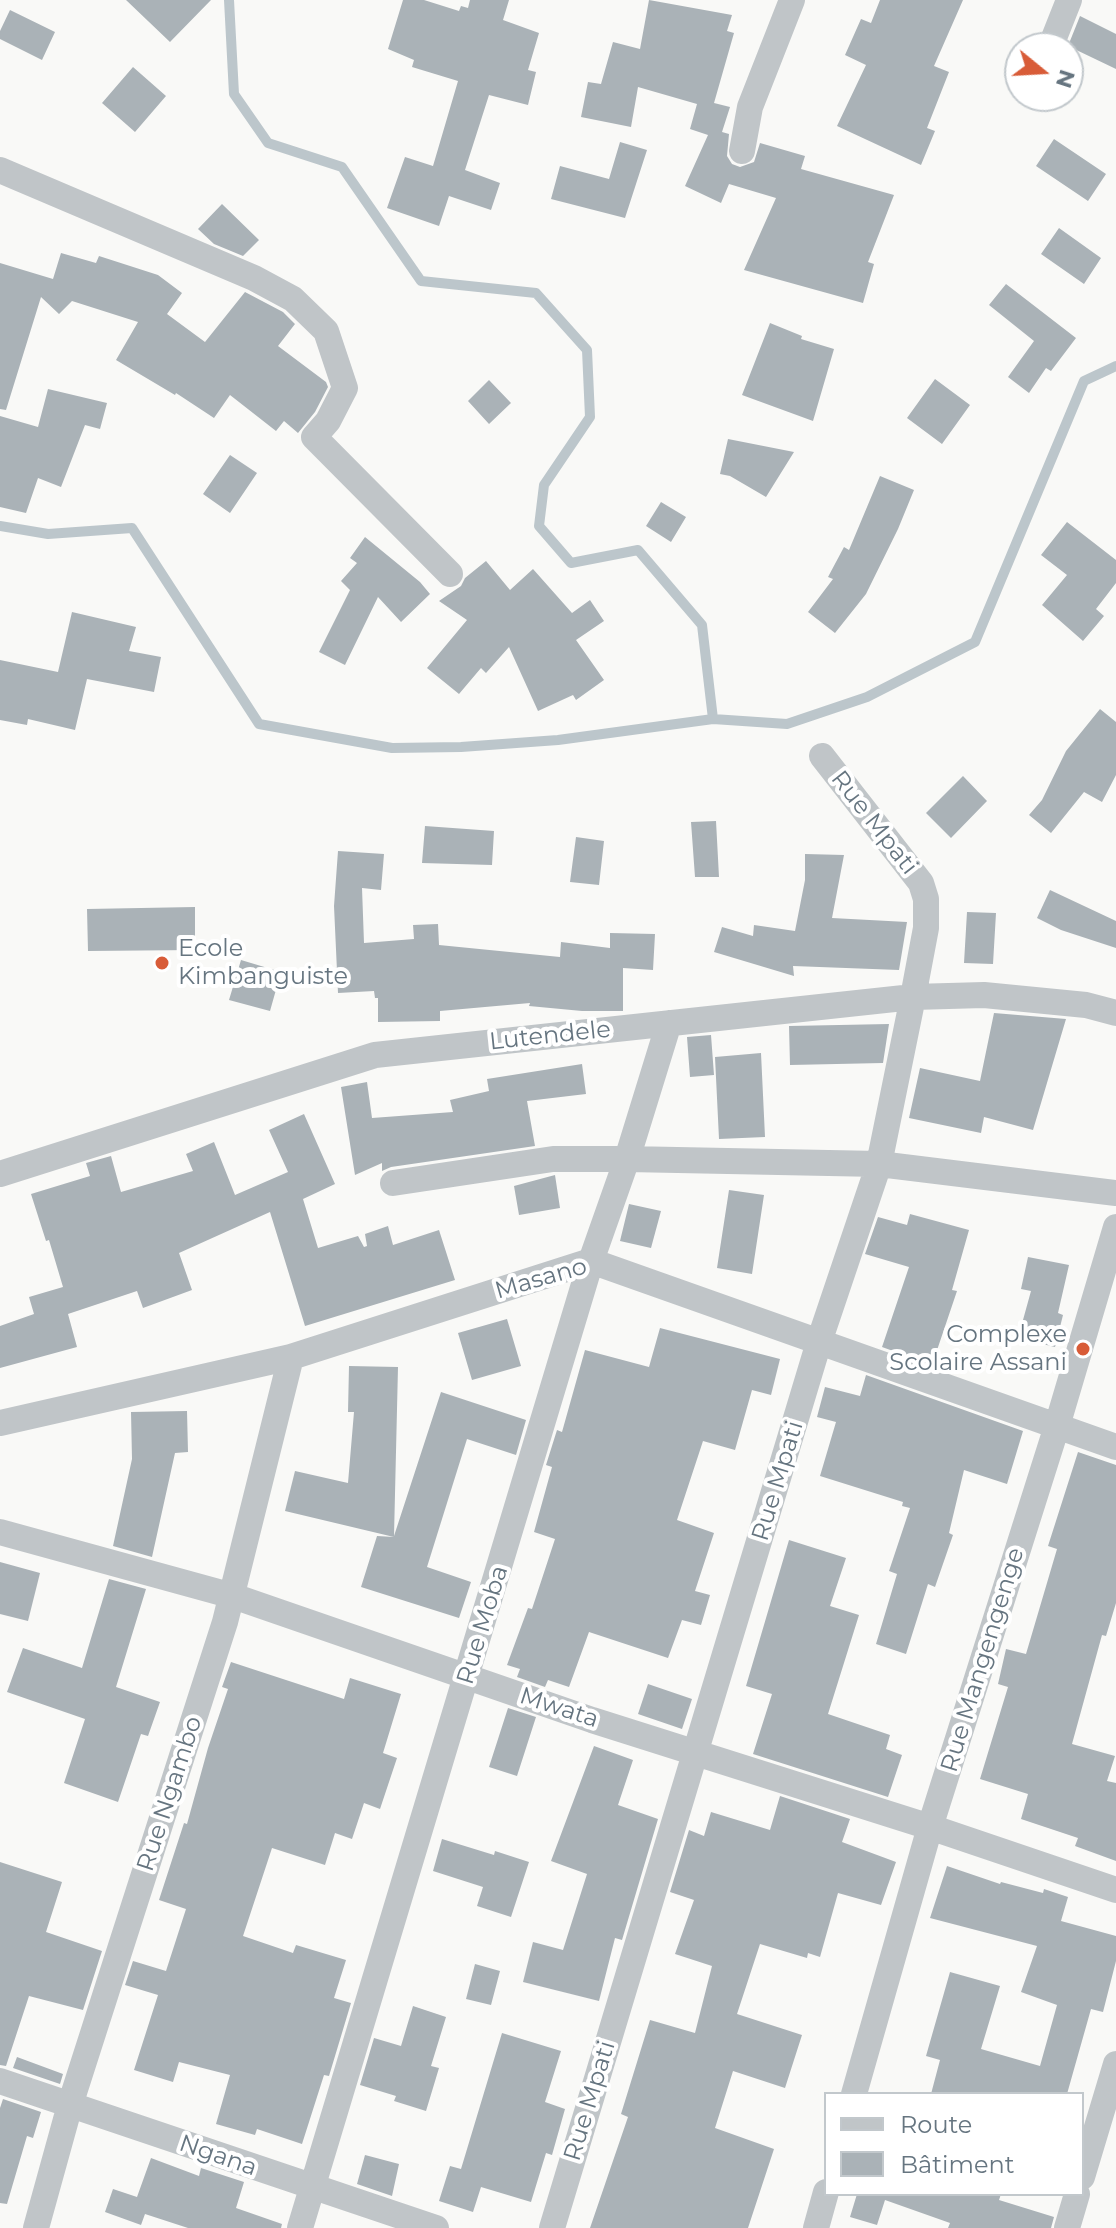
<!DOCTYPE html>
<meta charset="utf-8">
<style>
body{margin:0}
#map{position:relative;width:1116px;height:2228px;overflow:hidden;background:#f9f9f7;font-family:Montserrat,sans-serif}
canvas{display:block}
.legend{position:absolute;left:824px;top:2092px;width:260px;height:104px;box-sizing:border-box;background:#fff;border:2px solid #c2c8cc;margin:0;padding:10px 14px;list-style:none;font-size:24px;color:#667580}
.legend li{display:flex;align-items:center;gap:16px;height:40px}
.legend b{width:40px;border:2px solid #c2c8cc}
.north{position:absolute;left:1004px;top:32px;width:80px;height:80px;box-sizing:border-box;background:#fff;border:2px solid #c2c8cc;border-radius:50%;rotate:108deg;font-size:22px;font-weight:700;line-height:32px;text-align:center;color:#667580}
.north::after{content:'';display:block;margin:auto;width:28px;height:36px;background:#d85c38;clip-path:polygon(50% 0,100% 100%,50% 72%,0 100%)}
</style>
<div id="map">
<canvas width="1116" height="2228"></canvas>
<ul class="legend">
<li><b style="height:10px;background:#c0c5c8"></b>Route</li>
<li><b style="height:22px;background:#aab2b7"></b>Bâtiment</li>
</ul>
<div class="north">N</div>
</div>
<script>
const g = document.querySelector('canvas').getContext('2d');
g.lineJoin = 'round';
const poly = rows => new Path2D(rows.map(r => 'M' + r).join(''));
function strokePath(path, color, width, dash) { g.strokeStyle = color; g.lineWidth = width; g.lineCap = dash ? 'butt' : 'round'; g.setLineDash(dash || []); g.stroke(path); }
function paint(path, color) { g.fillStyle = color; g.fill(path, 'evenodd'); }
function label(font, color, halo, rows, align = 'center') {
  g.font = font + ' Montserrat,sans-serif'; g.lineWidth = 8; g.setLineDash([]); g.textBaseline = 'middle'; g.strokeStyle = halo; g.fillStyle = color; for (const [text, x, y, turn = 0] of rows) {
    g.save(); g.translate(x, y); g.rotate((+turn || 0) * Math.PI / 180); g.textAlign = isNaN(turn) ? turn : align; if (halo) g.strokeText(text, 0, 0); g.fillText(text, 0, 0); g.restore();
  }
}
strokePath(poly([
 [229,0,234,94,268,143,342,167,421,281,536,293,587,350,590,417,544,485,539,526,571,563,638,550,702,625,713,719],
 [0,526,48,534,132,528,259,724,392,748,461,747,558,740,713,719,787,724,867,697,975,642,1084,381,1116,366]
]), '#bcc6cb', 10);
paint(poly([
 [126,0,211,0,170,42],
 [403,0,424,0,459,11,461,6,468,8,470,0,509,0,503,20,539,33,528,70,536,72,528,105,489,95,465,170,500,183,491,210,449,196,439,226,387,208,405,157,433,166,458,81,412,67,414,60,388,49],
 [649,0,732,15,727,31,734,33,714,103,730,107,722,132,729,134,727,156,732,164,740,167,754,162,760,143,805,156,801,169,894,195,868,262,874,264,863,303,744,270,776,198,729,184,721,203,685,186,708,135,690,129,697,104,638,87,631,127,581,117,588,82,601,84,613,42,640,49],
 [880,0,963,0,934,66,949,72,927,128,935,131,921,165,837,126,866,65,845,55,861,19,871,23],
 [10,10,55,32,42,60,0,39,0,31],
 [1080,16,1116,34,1116,69,1068,46],
 [133,67,166,96,135,132,102,103],
 [1054,139,1106,174,1088,201,1036,166],
 [620,142,647,150,625,218,551,199,560,166,609,179],
 [222,204,259,240,243,256,214,244,198,229],
 [1059,228,1101,258,1084,284,1041,254],
 [61,253,96,263,99,256,158,275,182,293,167,314,205,342,245,292,283,312,295,324,278,346,326,382,328,387,315,412,298,433,284,421,276,431,230,395,214,418,176,393,175,395,116,360,138,322,72,301,59,314,41,297,6,410,0,409,0,263,53,279],
 [1006,284,1076,338,1051,371,1046,368,1029,393,1008,377,1034,341,989,305],
 [770,323,802,336,801,339,834,349,813,421,742,395],
 [935,379,970,405,942,444,907,418],
 [489,380,511,403,489,424,468,401],
 [48,389,107,403,100,429,85,425,61,487,38,478,26,513,0,507,0,416,38,427],
 [728,439,794,452,766,497,730,476,720,474],
 [230,455,257,473,230,513,203,494],
 [880,476,914,490,898,529,866,594,835,633,808,612,833,579,828,577,844,547,849,550],
 [661,502,686,517,671,542,646,526],
 [1067,522,1116,560,1116,583,1096,609,1104,616,1083,641,1042,605,1067,575,1041,555],
 [365,537,420,582,430,594,401,622,378,597,345,665,319,652,350,590,341,581,357,563,350,558],
 [486,561,510,590,533,569,572,613,590,600,604,621,576,640,604,680,576,700,573,695,538,711,509,647,486,673,481,668,459,694,427,668,467,620,439,601,461,586,465,578],
 [72,612,136,627,129,651,161,657,154,692,87,679,75,730,28,719,27,725,0,720,0,660,58,672],
 [1100,709,1116,722,1116,775,1102,802,1084,792,1051,833,1029,815,1042,800,1066,751],
 [963,776,987,801,951,838,926,813],
 [716,821,719,877,695,877,691,822],
 [425,826,494,831,492,865,422,863],
 [576,837,604,841,599,885,570,882],
 [338,851,384,854,381,890,362,888,364,943,414,939,413,925,438,924,439,945,560,957,561,942,610,948,610,933,655,934,653,970,623,968,623,1011,582,1011,529,1006,530,1003,440,1011,440,1021,378,1022,378,998,375,998,374,991,338,993,334,906],
 [805,854,844,855,832,918,907,922,899,970,793,966,794,976,714,952,722,927,753,936,754,925,795,931,805,880],
 [1050,890,1116,921,1116,948,1061,930,1037,918],
 [195,907,195,950,88,951,87,909],
 [967,912,996,913,993,964,964,963],
 [241,960,281,972,270,1011,229,1000],
 [994,1013,1066,1019,1033,1130,984,1117,981,1133,909,1118,920,1068,980,1081],
 [889,1024,883,1063,790,1065,789,1026],
 [711,1035,714,1075,690,1077,687,1037],
 [761,1053,765,1137,719,1139,715,1057],
 [582,1064,586,1094,527,1101,535,1146,391,1167,382,1171,382,1163,355,1175,341,1087,367,1082,372,1118,453,1112,450,1100,489,1091,487,1079],
 [304,1114,335,1184,303,1199,318,1248,358,1236,364,1247,367,1246,365,1234,388,1226,393,1245,439,1230,455,1280,305,1326,270,1212,179,1253,192,1290,143,1308,137,1291,68,1314,77,1347,0,1368,0,1326,34,1314,29,1297,63,1287,49,1240,46,1241,31,1194,90,1176,86,1163,111,1156,121,1192,193,1171,186,1154,214,1142,235,1195,288,1172,269,1130],
 [555,1175,560,1208,519,1215,514,1186],
 [729,1190,764,1195,752,1274,717,1268],
 [629,1204,661,1211,651,1248,620,1241],
 [910,1214,969,1230,952,1290,957,1291,932,1365,882,1347,909,1267,865,1254,878,1217,907,1225],
 [1028,1257,1069,1265,1058,1313,1063,1315,1055,1347,1018,1338,1031,1291,1021,1289],
 [507,1319,521,1366,472,1380,458,1333],
 [660,1328,780,1359,771,1395,752,1390,735,1450,703,1441,677,1520,714,1533,695,1591,710,1595,701,1625,682,1620,668,1658,589,1632,569,1687,548,1680,545,1687,517,1677,520,1669,507,1665,528,1608,532,1609,555,1539,534,1532,552,1467,546,1465,557,1430,562,1432,585,1350,649,1367],
 [349,1366,398,1367,394,1536,441,1392,526,1420,516,1455,467,1439,427,1567,471,1582,459,1618,361,1587,377,1536,394,1537,285,1511,295,1471,348,1483,354,1412,348,1412],
 [866,1375,1023,1431,1007,1484,964,1470,949,1533,953,1535,935,1587,928,1584,906,1654,876,1644,897,1574,889,1571,910,1508,902,1506,903,1502,820,1476,836,1422,817,1417,825,1387,860,1396],
 [187,1411,188,1452,175,1453,152,1557,113,1546,132,1459,131,1412],
 [1078,1452,1116,1465,1116,1603,1106,1636,1102,1635,1072,1744,1115,1756,1107,1781,1116,1783,1116,1861,1075,1846,1078,1838,1021,1819,1028,1794,980,1779,1008,1687,998,1684,1006,1649,1026,1654,1057,1549,1048,1546],
 [789,1540,846,1558,830,1606,859,1615,828,1714,890,1735,886,1749,902,1755,888,1797,753,1754,772,1694,746,1686],
 [0,1562,40,1573,28,1621,0,1614],
 [109,1579,146,1589,116,1687,160,1702,148,1736,141,1734,118,1802,64,1783,85,1719,7,1692,23,1648,82,1668],
 [231,1662,344,1699,350,1678,401,1694,383,1753,397,1758,380,1809,364,1803,352,1839,335,1833,325,1865,272,1848,243,1936,293,1953,296,1945,346,1960,334,1998,351,2003,329,2076,324,2075,302,2144,257,2129,255,2135,216,2124,230,2075,179,2062,173,2082,134,2070,158,1995,125,1985,133,1961,166,1971,186,1909,159,1900,184,1823,187,1824,208,1748,228,1689,222,1687],
 [648,1684,692,1699,682,1729,638,1714],
 [508,1708,536,1717,517,1776,489,1767],
 [594,1746,633,1760,618,1805,658,1819,622,1940,615,1938,599,2001,523,1982,533,1942,563,1950,587,1874,551,1861],
 [780,1796,850,1819,842,1842,896,1862,881,1905,838,1893,820,1957,808,1953,807,1958,760,1944,737,2014,802,2035,785,2088,733,2071,715,2128,774,2149,748,2228,590,2228,628,2117,621,2114,650,2020,695,2033,712,1966,675,1954,694,1900,670,1892,689,1830,704,1836,711,1812,770,1830],
 [442,1839,494,1855,495,1851,529,1862,511,1917,477,1906,483,1887,433,1871],
 [0,1862,62,1882,46,1932,102,1951,83,2010,29,1996,6,2066,0,2065],
 [947,1866,1000,1884,1001,1882,1043,1893,1044,1889,1068,1897,1061,1921,1116,1936,1116,1961,1103,2012,1091,2009,1067,2094,931,2094,940,2060,926,2056,950,1972,1000,1986,981,2049,1040,2066,1057,2005,1021,1992,1037,1946,930,1918],
 [475,1964,500,1971,491,2005,466,1999],
 [413,2006,446,2017,431,2066,439,2068,426,2111,394,2101,396,2096,360,2085,374,2038,401,2046],
 [502,2033,561,2051,545,2102,565,2109,552,2155,546,2153,531,2202,481,2187,473,2212,439,2201,450,2166,461,2169],
 [17,2057,63,2074,60,2084,13,2068],
 [3,2099,41,2112,33,2138,27,2136,7,2204,0,2203,0,2108],
 [365,2155,399,2164,392,2196,357,2184],
 [151,2158,199,2176,201,2168,244,2182,236,2208,282,2224,281,2228,188,2228,145,2214,141,2225,105,2212,113,2189,137,2197],
 [857,2194,1001,2194,999,2200,1054,2217,1051,2228,948,2228,950,2223,885,2200,877,2225,850,2217]
]), '#aab2b7');
strokePath(poly([
 [1050,48,1069,0],
 [742,151,750,107,792,0],
 [0,170,254,278,293,299,326,331,345,388,328,421,314,437,450,574],
 [0,1174,375,1055,913,997,984,995,1086,1005,1116,1013],
 [393,1183,553,1159,627,1159,879,1164,1116,1193],
 [0,1423,291,1357,591,1261,1116,1447],
 [0,1532,233,1596,592,1720,930,1827,1116,1890],
 [0,2081,436,2228],
 [854,2094,930,1827,1057,1426,1116,1227],
 [1082,2177,1116,2064],
 [36,2228,70,2105,225,1622,291,1357],
 [300,2228,591,1261,627,1159,669,1023],
 [552,2228,819,1342,879,1164,913,997,926,928,926,899,921,883,822,756],
 [816,2228,826,2192],
 [1067,2228,1077,2194]
]), '#c0c5c8', 26);
for (const [x, y, r, color] of [
 [162,963,8,"#d85c38"],
 [1083,1349,8,"#d85c38"]
]) { const dot = new Path2D(); dot.arc(x, y, r, 0, 2 * Math.PI); g.fillStyle = color; g.fill(dot); strokePath(dot, '#fff', 3); }
label('24px', '#667580', '#fff', [
 ["Rue Mpati",874,823,52],
 ["Lutendele",550,1036,-6],
 ["Masano",541,1279,-16],
 ["Rue Mpati",778,1481,-73],
 ["Rue Moba",483,1625,-73],
 ["Rue Mangengenge",983,1660,-73],
 ["Mwata",559,1708,18],
 ["Rue Ngambo",170,1794,-72],
 ["Rue Mpati",590,2101,-73],
 ["Ngana",218,2156,19]
]);
label('24px', '#667580', '#fff', [
 ["Ecole",178,949],
 ["Kimbanguiste",178,977],
 ["Complexe",1067,1335,"right"],
 ["Scolaire Assani",1067,1363,"right"]
], 'left');
</script>
